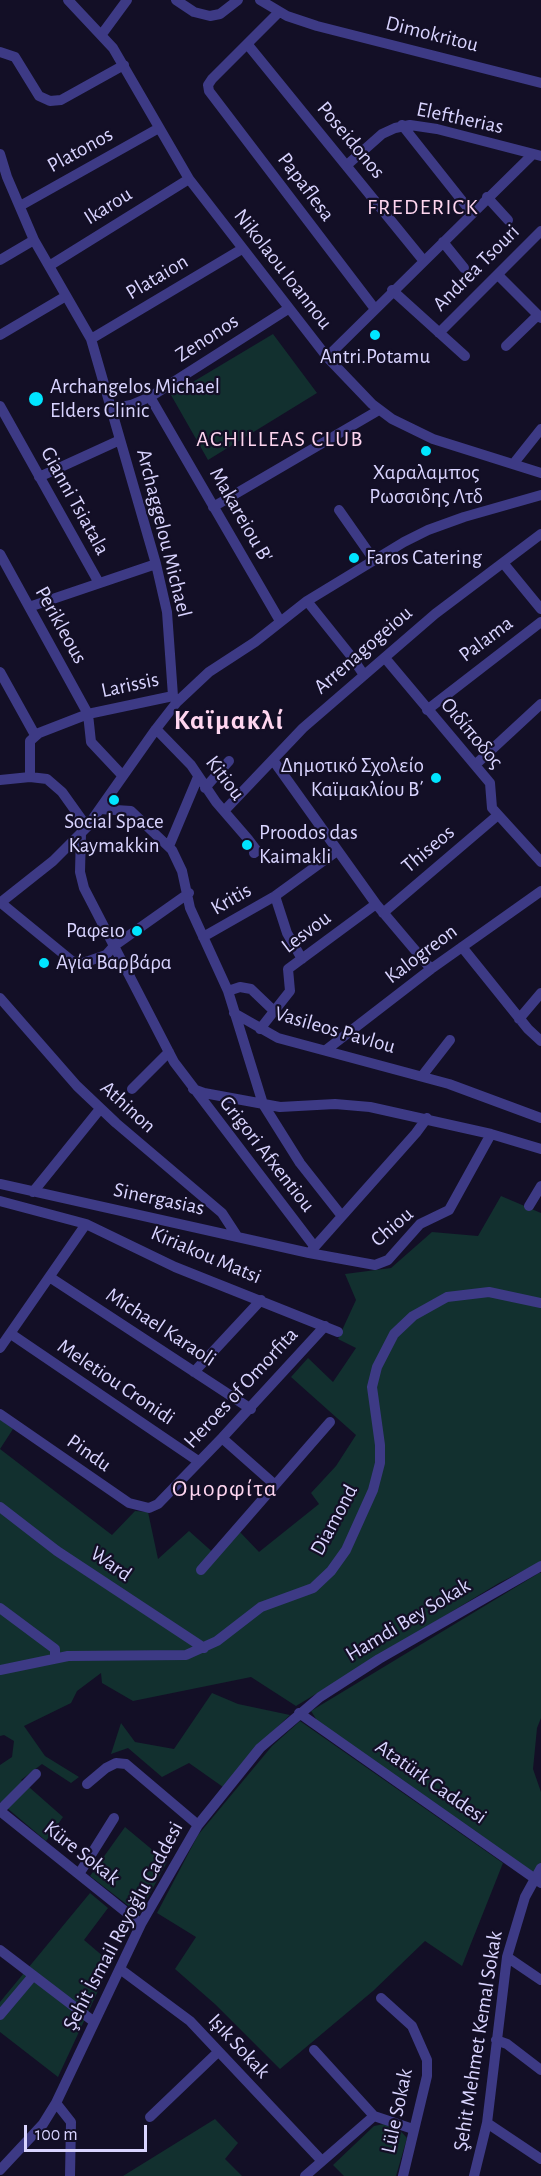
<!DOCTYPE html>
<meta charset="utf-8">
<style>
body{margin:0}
#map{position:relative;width:541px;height:2176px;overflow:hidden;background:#130f26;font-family:"Alegreya Sans",sans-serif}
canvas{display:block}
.scale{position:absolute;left:24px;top:2125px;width:123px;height:27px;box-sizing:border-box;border:3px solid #d9d4ff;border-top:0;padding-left:8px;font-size:18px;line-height:21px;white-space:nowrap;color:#d9d4ff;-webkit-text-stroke:4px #130f26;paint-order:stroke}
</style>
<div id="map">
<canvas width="541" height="2176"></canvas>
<div class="scale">100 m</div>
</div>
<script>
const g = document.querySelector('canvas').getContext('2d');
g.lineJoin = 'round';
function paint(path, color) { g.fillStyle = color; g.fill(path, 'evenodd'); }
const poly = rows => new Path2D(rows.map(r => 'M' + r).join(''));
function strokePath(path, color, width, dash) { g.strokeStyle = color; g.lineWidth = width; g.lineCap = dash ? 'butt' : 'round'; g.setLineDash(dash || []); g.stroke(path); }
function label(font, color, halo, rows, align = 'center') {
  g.font = font + ' "Alegreya Sans",sans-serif'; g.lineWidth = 4.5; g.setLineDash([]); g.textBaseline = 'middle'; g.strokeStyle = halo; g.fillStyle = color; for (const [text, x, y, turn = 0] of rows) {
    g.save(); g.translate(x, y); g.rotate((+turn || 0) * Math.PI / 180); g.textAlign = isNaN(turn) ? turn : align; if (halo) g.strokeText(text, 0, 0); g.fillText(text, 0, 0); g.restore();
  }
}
paint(poly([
 [273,334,317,393,208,460,171,395],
 [501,1196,541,1213,541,1562,499,1583,296,1706,251,1677,133,1701,102,1683,101,1673,77,1691,71,1703,24,1726,45,1756,79,1777,71,1783,42,1764,21,1780,63,1817,46,1841,0,1802,0,1765,12,1757,14,1741,4,1735,0,1736,0,1419,13,1429,0,1449,112,1535,135,1511,148,1512,158,1559,189,1531,217,1556,239,1531,259,1552,319,1504,311,1493,336,1466,356,1435,291,1377,308,1358,333,1382,356,1348,338,1339,356,1300,345,1274,391,1268,432,1232,478,1236],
 [539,1573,541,1573,541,1718,537,1728,533,1769,541,1792,541,1876,532,1873,318,1722,311,1711],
 [212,1693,238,1704,290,1715,251,1752,223,1787,189,1763,162,1777,128,1748,111,1754,121,1723,135,1742,174,1749],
 [300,1721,503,1863,462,1966,425,1941,373,1991,280,2069,216,2005,175,1969,196,1937,157,1913,198,1835,272,1746],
 [125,1827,167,1862,139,1914,90,1876],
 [90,1893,108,1908,84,1940,111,1963,58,2077,0,2032,0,2002],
 [215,2119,238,2143,225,2159,242,2176,123,2176],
 [384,2124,397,2127,407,2138,396,2176,344,2176,333,2165,374,2126]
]), '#12302f');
strokePath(poly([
 [68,0,113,48,189,179,327,357,372,404,392,419,433,439,541,473],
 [176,0,194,12,210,16,220,14,238,0],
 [260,0,287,16,317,26,541,83],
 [279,12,212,79,208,85,209,91,375,309],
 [102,34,127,0],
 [248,45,423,260],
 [0,52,15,57,39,96,50,101,61,100,124,65],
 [402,125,471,212],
 [0,154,7,177,34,240,91,339,156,564,167,612,173,696],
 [347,165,382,134,395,128,410,125,437,129,541,156],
 [487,197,508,220],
 [20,206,159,128],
 [443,242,464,268],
 [0,260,34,240],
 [49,266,189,179],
 [498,275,541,318],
 [392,290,465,356],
 [439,333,541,231],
 [0,335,66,296],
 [91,339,242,249],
 [506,346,538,315],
 [327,357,533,154],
 [150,397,280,621],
 [0,406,99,583],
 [111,409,131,405,150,397,288,309],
 [514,463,541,429],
 [39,477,120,440],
 [213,507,379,410],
 [339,510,374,560],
 [0,554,88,714,91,742,122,775],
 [504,564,541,609],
 [307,601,351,656,364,675],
 [29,607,156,564],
 [385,658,490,783,492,808,541,862],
 [0,672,35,735],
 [427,710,541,622],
 [156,729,191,765,216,802,248,839,257,851,254,853],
 [273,760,376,904,431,969],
 [475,765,541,704],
 [30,777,30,741,39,733,88,714,173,696],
 [0,780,30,777,47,779,62,792,87,827],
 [205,788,229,761],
 [100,809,131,811,172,850,182,871,190,908,228,991,263,1104,300,1163,341,1215],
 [224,811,303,728,435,614,541,534],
 [81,833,80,872,84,888,174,1062,314,1246],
 [169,846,198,777],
 [275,896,287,933,302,959],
 [0,902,72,961,80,964,106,955,114,946,189,893],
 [0,903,53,861,87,827,156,729,177,702,209,672,255,642,307,601,404,542,428,530,464,517,541,495],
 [383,913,498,815],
 [203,937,275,896,337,851],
 [462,947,528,1029,541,1041],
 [228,991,240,987,251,989,274,1011],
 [0,998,77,1086,116,1123,222,1213,237,1236],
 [234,1013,278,1038,449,1084,541,1118],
 [519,1019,541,993],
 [260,1029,290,991,288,969,376,904],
 [326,1050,431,969,541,891],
 [422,1076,450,1040],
 [132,1089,169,1052],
 [193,1089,204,1093,280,1107,335,1104,370,1107,491,1134,541,1149],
 [0,1184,309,1253,375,1265,388,1260,420,1224,449,1210,491,1134],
 [33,1192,100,1109],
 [0,1201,86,1224,175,1267,338,1332],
 [529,1206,541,1186],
 [311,1251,416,1133,427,1118],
 [51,1278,251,1409],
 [11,1334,198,1461],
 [0,1348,86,1224],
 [194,1372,261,1300],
 [0,1414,129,1503,149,1508,158,1504,222,1438,325,1326],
 [222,1438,274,1484],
 [0,1507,57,1551,204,1648],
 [201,1570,330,1422],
 [0,1608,55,1649,55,1658],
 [0,1670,68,1656,186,1655,217,1641,261,1607,313,1588,331,1571,346,1550,373,1490,380,1463,380,1445,372,1387,377,1367,394,1334,413,1316,447,1297,489,1292,541,1303],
 [299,1713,541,1883],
 [87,1784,106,1768,116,1763,126,1764,198,1825],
 [0,1810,36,1774],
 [0,1811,141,1924],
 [79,1874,114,1818],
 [0,1950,93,2021],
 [507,1957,541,1980],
 [120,1969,190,2021,321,2160],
 [381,1998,412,2026,427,2060,427,2076,403,2176],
 [0,2015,32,1977],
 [496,2040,507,2044,541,2070],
 [314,2050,374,2116,413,2129],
 [56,2103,71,2122,70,2176],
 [150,2117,218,2052],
 [487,2123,541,2159],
 [0,2170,43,2124,56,2103,141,1924,198,1825,260,1748,320,1697,379,1659,541,1566],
 [305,2176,374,2116],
 [474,2176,487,2123,507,1957,525,1897,541,1868]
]), '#3d3a85', 10);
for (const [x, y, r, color] of [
 [375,335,6,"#00e5ff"],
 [36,399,8,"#00e5ff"],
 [426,451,6,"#00e5ff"],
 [354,558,6,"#00e5ff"],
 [436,778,6,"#00e5ff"],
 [114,800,6,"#00e5ff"],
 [247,845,6,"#00e5ff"],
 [137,931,6,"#00e5ff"],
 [44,963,6,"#00e5ff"]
]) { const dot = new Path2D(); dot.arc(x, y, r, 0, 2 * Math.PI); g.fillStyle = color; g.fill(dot); strokePath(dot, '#130f26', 2); }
label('21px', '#d9d4ff', '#130f26', [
 ["Dimokritou",432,34,14],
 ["Eleftherias",460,118,12],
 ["Poseidonos",351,140,50],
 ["Platonos",80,150,-29],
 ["Papaflesa",306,187,53],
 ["Ikarou",108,206,-32],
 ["Andrea Tsouri",476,268,-45],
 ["Nikolaou Ioannou",283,269,52],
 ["Plataion",157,277,-31],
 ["Zenonos",207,338,-33],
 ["Gianni Tsiatala",75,501,61],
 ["Makareiou B'",241,515,60],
 ["Archaggelou Michael",164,533,76],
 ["Perikleous",61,625,61],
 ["Palama",486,639,-37],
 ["Arrenagogeiou",363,650,-41],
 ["Larissis",130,685,-12],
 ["Οιδίποδος",472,733,50],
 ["Kitiou",225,778,53],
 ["Thiseos",428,849,-40],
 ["Kritis",231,899,-30],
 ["Lesvou",306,932,-37],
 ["Kalogreon",421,954,-37],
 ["Vasileos Pavlou",335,1030,16],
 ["Athinon",128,1107,42],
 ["Grigori Afxentiou",267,1154,52],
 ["Sinergasias",159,1199,12],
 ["Chiou",392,1227,-41],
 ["Kiriakou Matsi",206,1255,23],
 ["Michael Karaoli",161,1327,33],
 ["Meletiou Cronidi",116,1382,34],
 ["Heroes of Omorfita",241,1388,-47],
 ["Pindu",89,1453,35],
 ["Diamond",334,1520,-62],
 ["Ward",111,1564,35],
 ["Hamdi Bey Sokak",408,1620,-31],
 ["Atatürk Caddesi",431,1782,35],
 ["Küre Sokak",82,1853,38],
 ["Şehit İsmail Reyoğlu Caddesi",123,1926,-62],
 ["Şehit Mehmet Kemal Sokak",478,2041,-81],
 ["Işık Sokak",239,2046,47],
 ["Lüle Sokak",397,2111,-78]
]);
label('21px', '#d9d4ff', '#130f26', [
 ["Antri.Potamu",375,357,"center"],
 ["Archangelos Michael",50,387],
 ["Elders Clinic",50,411],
 ["Χαραλαμπος",426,473,"center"],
 ["Ρωσσιδης Λτδ",426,497,"center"],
 ["Faros Catering",366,558],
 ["Δημοτικό Σχολείο",424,766,"right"],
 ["Καϊμακλίου Β΄",424,790,"right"],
 ["Social Space",114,822,"center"],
 ["Kaymakkin",114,846,"center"],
 ["Proodos das",259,833],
 ["Kaimakli",259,857],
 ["Ραφειο",125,931,"right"],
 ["Αγία Βαρβάρα",56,963]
], 'left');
g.letterSpacing = '1.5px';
label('22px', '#ffd6f0', '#130f26', [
 ["FREDERICK",423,207],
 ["ACHILLEAS CLUB",280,439]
]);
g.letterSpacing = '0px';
g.letterSpacing = '1.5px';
label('24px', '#ffd6f0', '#130f26', [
 ["Ομορφίτα",225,1489]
]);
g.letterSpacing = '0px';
g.letterSpacing = '1.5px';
label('bold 27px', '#ffd6f0', '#130f26', [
 ["Καϊμακλί",229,721]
]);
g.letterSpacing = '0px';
</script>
